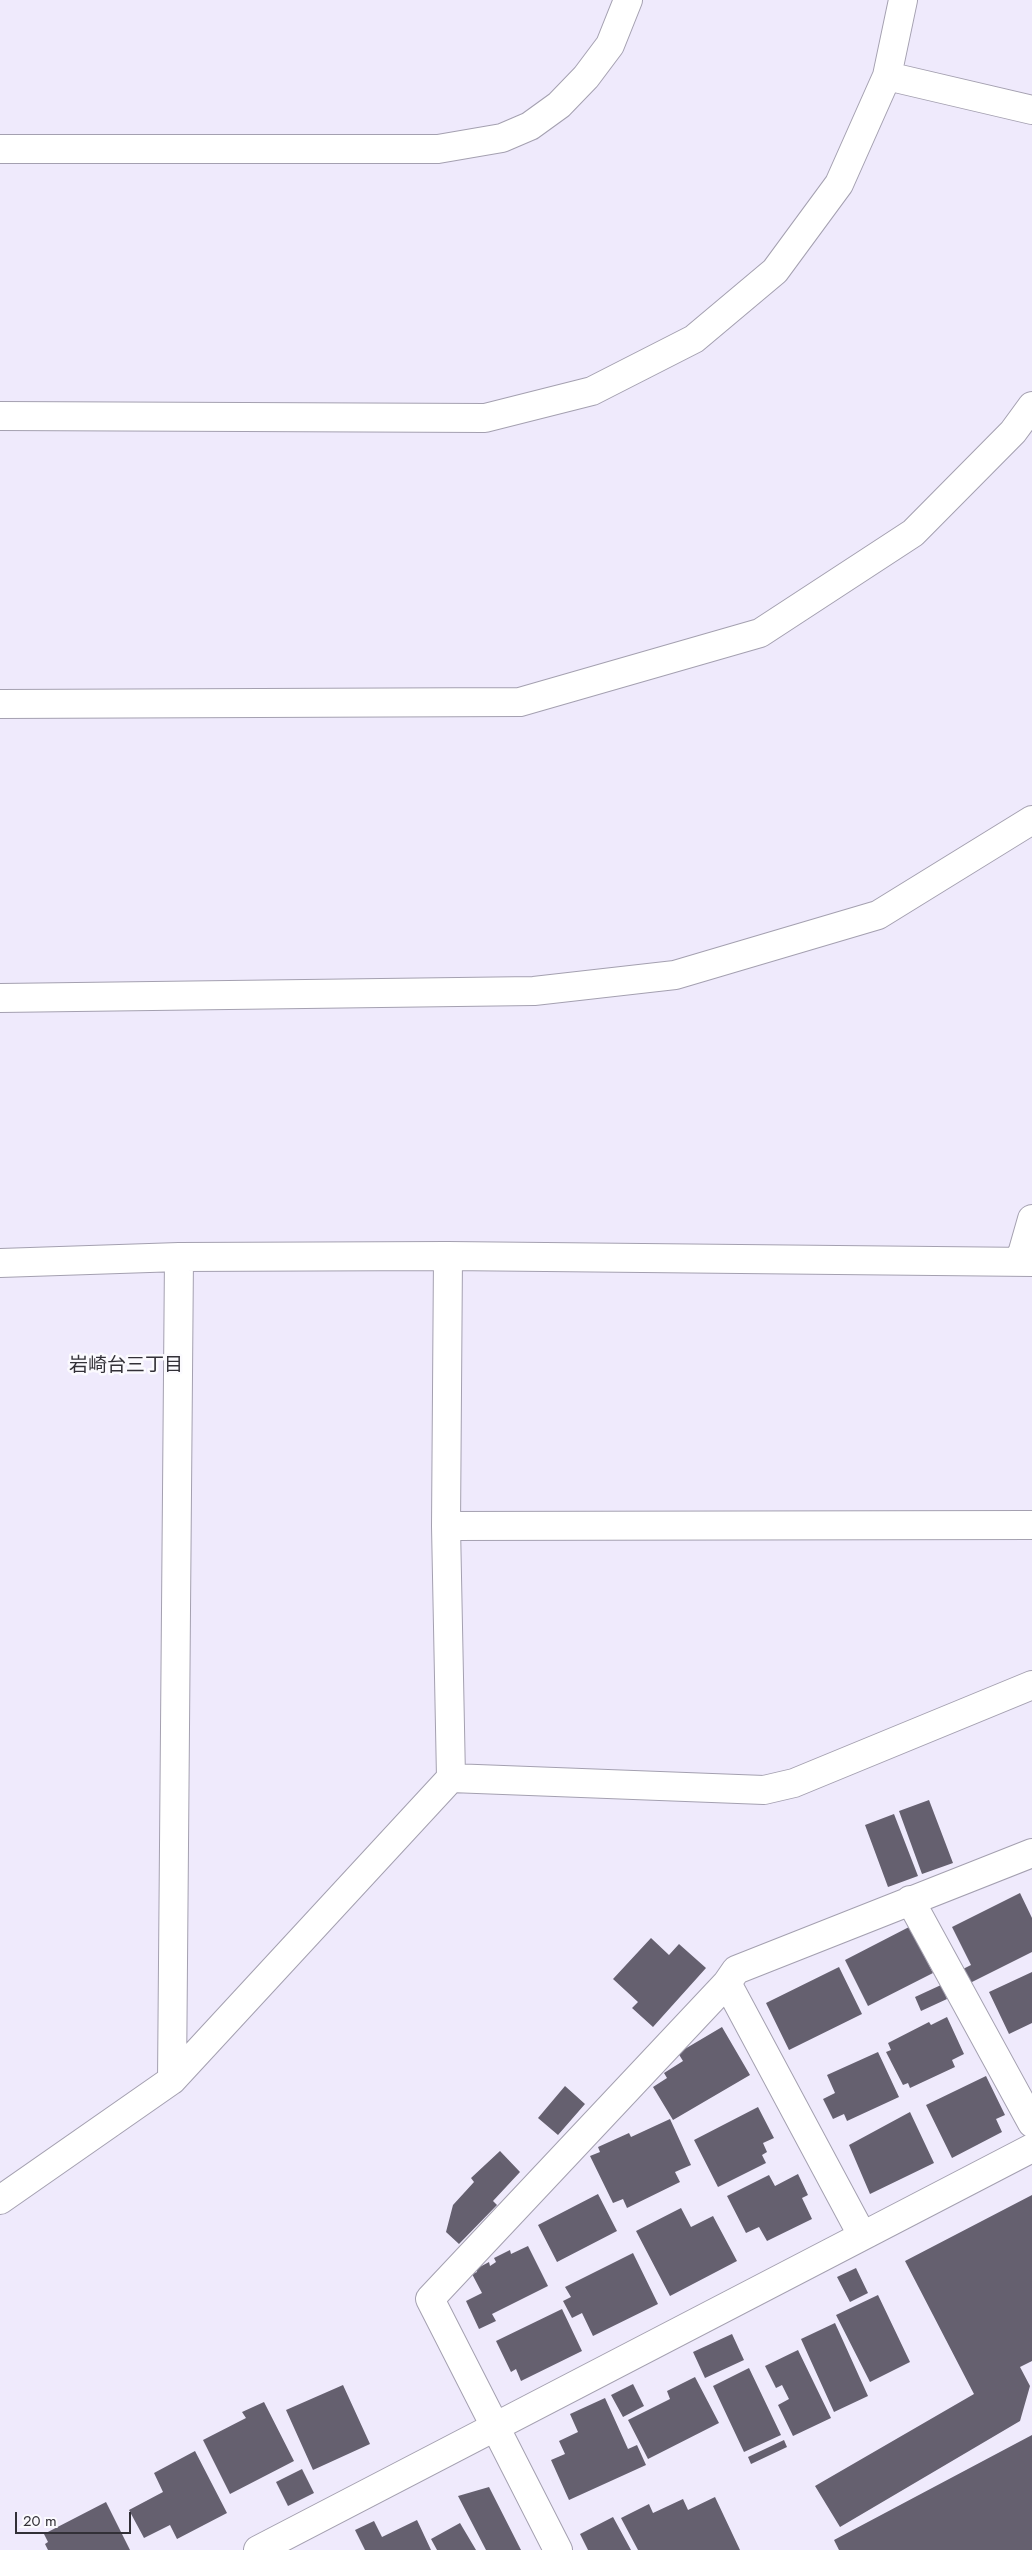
<!DOCTYPE html>
<meta charset="utf-8">
<style>
body{margin:0}
#map{position:relative;width:1032px;height:2550px;overflow:hidden;background:#efeafc;font-family:Jost,sans-serif}
canvas{display:block}
.scale{position:absolute;left:15px;top:2512px;width:116px;height:22px;box-sizing:border-box;border:2px solid #323037;border-top:0;padding-left:6px;font-size:15px;line-height:18px;white-space:nowrap;color:#323037;-webkit-text-stroke:4px #fbfafe;paint-order:stroke}
</style>
<div id="map">
<canvas width="1032" height="2550"></canvas>
<div class="scale">20 m</div>
</div>
<script>
const g = document.querySelector('canvas').getContext('2d');
g.lineJoin = 'round';
function paint(path, color) { g.fillStyle = color; g.fill(path, 'evenodd'); }
const poly = rows => new Path2D(rows.map(r => 'M' + r).join(''));
function strokePath(path, color, width, dash) { g.strokeStyle = color; g.lineWidth = width; g.lineCap = dash ? 'butt' : 'round'; g.setLineDash(dash || []); g.stroke(path); }
function label(font, color, halo, rows, align = 'center') {
  g.font = font + ' Jost,"Noto Sans JP",sans-serif'; g.lineWidth = 5; g.setLineDash([]); g.textBaseline = 'middle'; g.strokeStyle = halo; g.fillStyle = color; for (const [text, x, y, turn = 0] of rows) {
    g.save(); g.translate(x, y); g.rotate((+turn || 0) * Math.PI / 180); g.textAlign = isNaN(turn) ? turn : align; if (halo) g.strokeText(text, 0, 0); g.fillText(text, 0, 0); g.restore();
  }
}
paint(poly([
 [929,1800,953,1863,922,1874,899,1811],
 [894,1814,918,1876,888,1887,865,1825],
 [1020,1893,1032,1918,1032,1952,970,1983,963,1969,971,1965,952,1927],
 [909,1927,933,1973,868,2006,845,1960],
 [651,1938,669,1955,679,1944,706,1968,653,2027,632,2008,638,2002,613,1979],
 [839,1967,862,2014,789,2050,766,2003],
 [1032,1972,1032,2023,1009,2034,989,1992],
 [941,1985,947,1999,921,2011,915,1997],
 [947,2017,964,2054,952,2060,955,2067,910,2088,908,2083,903,2085,886,2052,891,2050,888,2043,929,2022,931,2025],
 [722,2027,750,2075,673,2120,653,2087,667,2078,664,2073,683,2061,678,2053],
 [878,2052,899,2097,847,2121,844,2114,833,2119,823,2099,835,2093,827,2075],
 [986,2076,1005,2115,996,2119,1002,2132,952,2158,926,2105],
 [565,2086,585,2104,558,2135,538,2118],
 [758,2107,774,2138,763,2143,767,2152,762,2155,766,2163,718,2187,694,2140],
 [910,2112,934,2163,870,2194,849,2145],
 [670,2119,691,2165,675,2172,680,2182,627,2208,623,2199,613,2203,590,2156,600,2152,598,2147,629,2133,631,2137],
 [500,2151,520,2172,493,2201,497,2205,459,2244,446,2232,453,2205,474,2182,471,2178],
 [798,2174,808,2195,802,2198,812,2219,767,2241,759,2227,746,2233,727,2196,769,2175,775,2186],
 [598,2194,617,2231,557,2262,538,2225],
 [1032,2195,1032,2361,1020,2367,1030,2386,1020,2421,840,2527,815,2486,974,2394,905,2261],
 [681,2208,691,2227,713,2216,737,2261,670,2296,636,2231],
 [528,2246,548,2286,492,2314,496,2321,479,2329,466,2301,482,2293,472,2274,477,2272,476,2269,489,2262,490,2266,496,2262,494,2258,510,2250,511,2254],
 [633,2253,658,2304,593,2336,582,2313,572,2318,563,2301,571,2297,565,2287],
 [856,2268,868,2293,850,2302,837,2277],
 [878,2295,910,2362,870,2382,836,2315],
 [562,2309,582,2351,521,2381,516,2369,511,2372,496,2341],
 [835,2323,868,2396,834,2412,801,2339],
 [732,2334,744,2360,705,2378,693,2352],
 [798,2350,831,2418,793,2436,778,2405,789,2399,782,2385,776,2388,765,2366],
 [749,2368,781,2435,744,2452,713,2386],
 [695,2377,719,2423,648,2459,628,2420,670,2399,667,2391],
 [633,2384,644,2406,623,2417,611,2395],
 [343,2385,370,2444,313,2470,286,2410],
 [605,2398,628,2449,637,2445,646,2465,569,2500,551,2460,565,2454,559,2441,578,2432,570,2414],
 [264,2402,294,2461,230,2494,203,2440,246,2418,242,2412],
 [1032,2435,1032,2550,839,2550,834,2540],
 [784,2440,787,2447,751,2464,748,2457],
 [195,2451,227,2513,177,2539,170,2525,144,2538,129,2510,163,2492,154,2473],
 [302,2469,314,2493,288,2506,276,2482],
 [489,2487,521,2550,486,2550,458,2496],
 [715,2497,740,2550,638,2550,621,2518,649,2504,653,2513,683,2499,688,2510],
 [106,2502,130,2550,48,2550,45,2544,48,2542,44,2534],
 [613,2517,631,2550,588,2550,580,2534],
 [417,2520,431,2550,365,2550,355,2530,374,2521,382,2537],
 [460,2523,476,2550,437,2550,431,2539]
]), '#65606f');
const minor = poly([
 [887,76,1032,110],
 [0,149,438,149,502,138,530,126,559,105,586,77,610,45,628,0],
 [0,416,485,418,592,391,694,339,775,271,839,184,887,76,903,0],
 [0,998,534,991,675,975,878,915,1032,820],
 [1020,1261,1032,1219],
 [0,1263,179,1257,448,1256,1032,1262],
 [446,1526,1032,1525],
 [451,1778,764,1790,794,1783,1032,1685],
 [910,1900,1032,2123],
 [727,1983,862,2235],
 [172,2080,179,1257],
 [0,2200,172,2080,451,1778,446,1526,448,1256],
 [258,2550,1032,2148],
 [558,2550,430,2299,727,1983,736,1970,1032,1853]
]);
const tertiary = poly([
 [0,704,520,702,760,633,913,533,1013,432,1032,406]
]);
strokePath(minor, '#a4a0b0', 30);
strokePath(tertiary, '#a4a0b0', 30);
strokePath(minor, '#fff', 28);
strokePath(tertiary, '#fff', 28);
label('19px', '#323037', '#fbfafe', [
 ["岩崎台三丁目",126,1366]
]);
</script>
